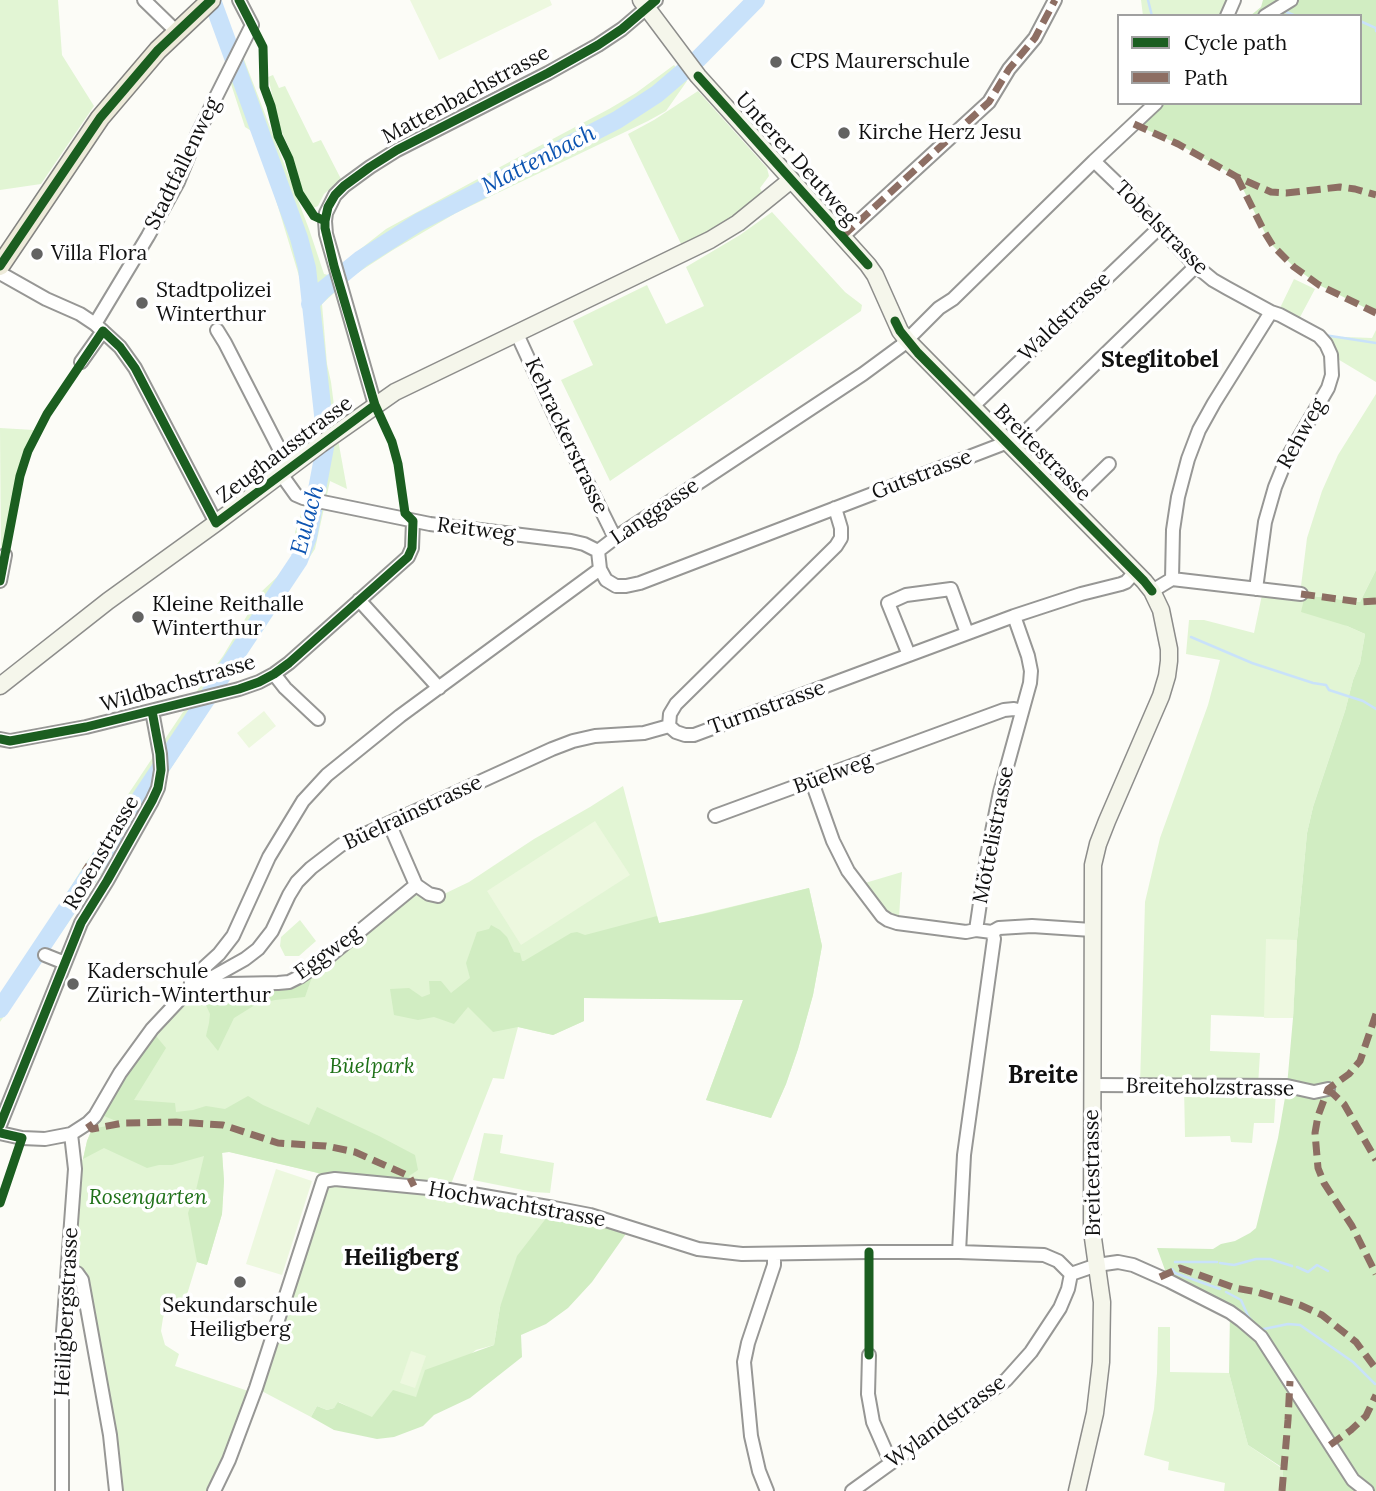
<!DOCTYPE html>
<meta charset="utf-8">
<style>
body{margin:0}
#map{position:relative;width:1376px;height:1491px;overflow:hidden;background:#fcfcf7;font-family:Lora,serif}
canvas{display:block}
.legend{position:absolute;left:1117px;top:14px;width:245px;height:91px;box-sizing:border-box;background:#fff;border:2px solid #a0a0a0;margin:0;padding:9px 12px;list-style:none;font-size:21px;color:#111}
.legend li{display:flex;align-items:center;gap:14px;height:35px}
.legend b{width:35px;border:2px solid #a0a0a0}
</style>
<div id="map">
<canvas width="1376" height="1491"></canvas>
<ul class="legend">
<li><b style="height:9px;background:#1b5e20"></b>Cycle path</li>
<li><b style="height:9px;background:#8d6e63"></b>Path</li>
</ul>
</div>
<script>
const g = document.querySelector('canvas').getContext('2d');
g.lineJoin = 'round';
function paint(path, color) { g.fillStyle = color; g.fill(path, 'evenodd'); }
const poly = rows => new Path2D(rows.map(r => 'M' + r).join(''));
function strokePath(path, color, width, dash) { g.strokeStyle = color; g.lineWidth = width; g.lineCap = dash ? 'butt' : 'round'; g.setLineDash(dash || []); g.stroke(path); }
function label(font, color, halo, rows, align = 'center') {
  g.font = font + ' Lora,serif'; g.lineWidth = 7; g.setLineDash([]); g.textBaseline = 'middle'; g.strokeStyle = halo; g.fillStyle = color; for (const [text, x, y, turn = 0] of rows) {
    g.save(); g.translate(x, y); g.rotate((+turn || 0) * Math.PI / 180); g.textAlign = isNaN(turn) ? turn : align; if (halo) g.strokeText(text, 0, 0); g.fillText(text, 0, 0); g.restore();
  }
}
paint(poly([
 [0,0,58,0,62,55,94,106,41,184,0,190],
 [1141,0,1234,0,1227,16,1143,16],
 [242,54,309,229,324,274,328,275,334,293,322,304,327,364,331,382,339,445,347,489,330,481,315,549,96,882,0,1022,0,1002,31,955,29,954,83,867,119,816,115,814,199,688,223,656,261,592,293,562,298,550,295,532,304,505,310,499,321,444,302,286,269,177,253,132,245,127,230,81],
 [674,65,687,81,666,111,648,121,456,213,393,250,345,281,340,265,386,229,485,175,609,109,636,93],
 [273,75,279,88,285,86,313,143,321,140,341,179,324,194,318,206,311,209,301,192,289,148,280,128,268,77],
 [698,91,767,168,769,176,760,188,762,192,756,200,731,220,683,248,628,134,654,120],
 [772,212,845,292,862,305,861,311,610,481,561,380,593,365,573,321,647,285,666,324,704,306,686,267,740,235],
 [1294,279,1315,289,1299,319,1280,308],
 [1376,330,1376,382,1331,355,1319,336,1372,338],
 [1376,394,1376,570,1360,602,1305,595,1347,626,1365,634,1360,663,1353,680,1345,711,1313,807,1307,833,1297,940,1293,1018,1211,1015,1210,1051,1260,1053,1258,1086,1276,1092,1274,1123,1254,1123,1252,1143,1231,1142,1230,1136,1185,1137,1184,1086,1140,1086,1145,902,1160,838,1208,705,1220,660,1186,654,1189,620,1204,620,1254,633,1263,590,1300,594,1307,538,1322,491,1338,455],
 [0,428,34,430,21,460,17,476,1,557],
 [623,786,659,923,676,920,809,888,822,946,813,995,798,1049,786,1084,771,1118,706,1100,743,1000,584,998,584,1021,553,1035,518,1027,504,1079,493,1078,449,1189,554,1208,500,1307,494,1345,476,1350,416,1397,371,1418,339,1402,334,1408,327,1410,317,1406,311,1417,256,1388,323,1181,318,1173,222,1150,224,1181,222,1214,207,1265,197,1262,185,1301,175,1299,167,1306,163,1318,161,1331,165,1345,179,1354,175,1366,254,1393,214,1491,116,1491,82,1280,68,1270,75,1169,83,1159,87,1141,101,1108,140,1043,204,982,289,982,416,885,444,894,469,882,534,839,590,807],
 [902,872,899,917,885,909,865,883],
 [300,920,316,941,299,956,285,956,280,946,281,937],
 [484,1133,503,1135,500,1153,554,1163,550,1193,533,1192,473,1180],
 [1158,1327,1170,1327,1170,1372,1229,1373,1248,1445,1283,1469,1282,1491,1224,1491,1225,1483,1168,1470,1169,1462,1144,1455,1154,1409,1157,1373]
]), '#e2f5d4');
paint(poly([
 [1263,0,1376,0,1376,313,1319,285,1294,267,1273,246,1265,233,1237,177,1178,144,1134,124,1156,103,1360,103,1360,16,1250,16,1261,7],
 [1376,570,1376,1491,1282,1491,1283,1468,1248,1445,1229,1373,1230,1312,1169,1281,1157,1248,1213,1249,1221,1244,1235,1241,1250,1233,1256,1228,1278,1138,1287,1086,1293,1018,1297,940,1307,833,1313,807,1345,711,1353,680,1360,663,1365,634,1347,626,1301,612,1305,595,1360,602],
 [809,888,822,946,813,995,798,1049,786,1084,771,1118,706,1100,743,1000,584,998,584,1021,553,1035,518,1027,493,1032,468,1007,454,1024,434,1017,418,1020,394,1015,390,989,409,988,422,997,430,994,429,981,441,981,451,993,470,978,466,963,477,932,489,929,491,925,500,930,507,937,514,952,520,953,522,961,524,961,571,933,577,932,585,935,657,916,659,923,708,913],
 [314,971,305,997,275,1000,255,1005,234,1018,218,1051,206,1036,209,1023,210,1014,201,994],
 [151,1030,166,1048,134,1100,175,1103,176,1112,193,1110,206,1106,225,1109,248,1096,263,1105,309,1125,317,1107,379,1136,415,1155,418,1170,409,1176,414,1186,335,1179,318,1173,229,1152,222,1153,224,1181,222,1214,207,1265,197,1262,188,1213,196,1190,204,1156,172,1165,159,1165,147,1168,104,1148,83,1159,87,1141,92,1129,121,1123,104,1116,101,1108],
 [554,1208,630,1228,592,1282,568,1308,546,1324,521,1335,522,1357,470,1398,434,1415,423,1426,394,1437,377,1439,334,1430,311,1417,317,1406,327,1410,334,1408,338,1402,372,1417,393,1390,416,1397,425,1370,494,1345,500,1307,517,1256]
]), '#d1edc2');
paint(poly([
 [410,0,550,0,552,5,439,60],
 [264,711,276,726,249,748,237,733],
 [595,821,630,875,521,945,487,891],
 [1266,939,1297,940,1293,1018,1264,1018],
 [276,1169,312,1181,282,1275,246,1264],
 [411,1351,426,1356,415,1388,400,1383]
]), '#edf8df');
strokePath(poly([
 [1148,0,1152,16],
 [1284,11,1296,16],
 [1360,21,1376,28,1376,31],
 [1324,335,1376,343],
 [1191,637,1252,663,1313,683,1326,685,1329,690,1363,701,1376,709],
 [1175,1262,1217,1262],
 [1220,1263,1234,1265,1256,1259,1270,1259,1292,1266],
 [1297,1267,1308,1272,1317,1265,1328,1271],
 [1172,1269,1175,1273,1220,1289],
 [1226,1292,1241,1300,1248,1316,1255,1325],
 [1259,1330,1288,1324,1300,1325,1353,1362,1375,1384]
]), '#c9e2fa', 2.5);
strokePath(poly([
 [310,304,323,290,361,259,419,222,617,120,657,94,698,59,756,0],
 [0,1009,299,560,308,537,326,442,307,268,299,238,212,0]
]), '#c9e2fa', 18);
const street = poly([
 [144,0,177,32],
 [1227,16,1234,0],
 [1265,16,1291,0],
 [1156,103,1094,161,953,299,939,308,901,346,863,374,615,538,598,551,600,569,606,580,616,586,626,586,640,583,1008,442,1023,434,1196,266],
 [1094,161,1121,187,1196,266,1213,280,1227,288,1271,312,1280,315,1319,336,1326,344,1331,355,1332,375,1328,388,1286,460,1275,487,1265,522,1256,589],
 [843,236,989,102,1009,69,1035,38,1055,0],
 [0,273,46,299,80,314,95,324,120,347,135,368,216,523],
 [95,324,148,236,178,182,198,133,252,25,239,0],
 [217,330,225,343,284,458,290,468],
 [517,334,557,421,615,538],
 [81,362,103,331],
 [375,405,326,234,325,221,326,213,335,195,344,186,370,167,397,150,548,73,598,45,622,29,656,0],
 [972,407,1159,228],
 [281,474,296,495,303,498,430,524,571,541,584,544,598,551],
 [1068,504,1109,464],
 [1172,579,1173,530,1178,497,1188,459,1199,430,1214,403,1271,312],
 [0,581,5,555],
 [1152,591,1172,579,1301,594],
 [359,600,439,688],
 [909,655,888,603,906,595,951,589,967,633],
 [274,674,285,688,318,719],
 [669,726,676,732,685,735,694,735,1014,616,1081,594,1121,584,1126,582,1135,572],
 [669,726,670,714,676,704,836,546,841,538,841,528,835,508],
 [0,739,10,741,86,727,239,689,259,682,274,674,289,663,408,557,412,548,413,521],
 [812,782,833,841,848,871,882,916,888,920,897,923,966,932,976,930,992,932,994,939,964,1155,959,1252],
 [715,816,1004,710,1014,709,1022,711],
 [389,823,416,885],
 [416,885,429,894,438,896],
 [976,930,987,856,1000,792,1030,683,1031,671,1028,656,1014,616],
 [992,932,999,928,1032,926,1092,930],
 [45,955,65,963],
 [204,982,213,986,229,984,278,983,289,982,301,976,327,958,416,885],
 [190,993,191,982,196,975,219,954,233,936,269,857,303,801,327,775,400,716,600,569],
 [1091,1085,1287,1086,1314,1092,1328,1089],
 [0,1125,81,923,107,881,152,801,158,788,161,770,160,754,152,711],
 [0,1133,22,1138,45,1139,71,1134,88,1123,95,1116,120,1073,152,1029,181,998,204,982,245,959,258,949,272,931,289,895,297,882,311,868,341,845,552,749,573,741,595,736,644,733,669,726],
 [68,1270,77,1273,82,1280,110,1435,116,1491],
 [1071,1274,1097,1265,1118,1262,1133,1265,1169,1281,1230,1312,1241,1320,1261,1337,1353,1480,1367,1491],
 [869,1355,868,1394,873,1422,891,1463],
 [62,1491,62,1345,75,1169,71,1134],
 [214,1491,229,1460,256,1388,323,1181,335,1179,449,1190,554,1208,590,1215,698,1249,742,1254,869,1252,959,1252,1044,1255,1058,1261,1071,1274],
 [767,1491,759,1471,751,1436,744,1362,748,1343,774,1265,774,1254],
 [852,1491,1006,1380,1031,1352,1060,1308,1068,1289,1071,1274]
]);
const secondary = poly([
 [641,0,698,76,868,265,875,275,900,331,907,340,1144,581,1152,591,1161,610,1169,649,1169,661,1167,676,1161,696,1107,821,1098,844,1093,865,1092,1231,1102,1302,1101,1362,1095,1413,1077,1491],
 [0,686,108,601,216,523,321,444,395,392,710,240,738,223,791,180]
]);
const primary = poly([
 [0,266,100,118,158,50,211,0]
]);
strokePath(street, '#979795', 16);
strokePath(secondary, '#8d8d8b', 19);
strokePath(primary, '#848482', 21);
strokePath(street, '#fffffe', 12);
strokePath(secondary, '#f5f6eb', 16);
strokePath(primary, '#eeebda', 18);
strokePath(poly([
 [1134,124,1178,144,1237,177,1271,192,1286,193,1340,187,1355,189,1376,195],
 [1237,177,1265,233,1273,246,1294,267,1319,285,1376,313],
 [843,236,989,102,1009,69,1035,38,1055,0],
 [1301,594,1360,602,1376,601],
 [118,817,137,815],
 [84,866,99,876],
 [1376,1014,1360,1061,1349,1074,1328,1089,1318,1116,1315,1133,1318,1168,1324,1183,1352,1226,1376,1274],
 [1328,1089,1344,1104,1376,1160],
 [88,1123,92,1129,123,1123,176,1122,223,1125,278,1143,326,1146,355,1152,409,1176,414,1186],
 [1160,1277,1180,1268,1235,1288,1257,1292,1300,1305,1322,1315,1356,1342,1376,1369],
 [1330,1445,1351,1430,1366,1416,1376,1395],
 [1282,1491,1288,1420,1290,1381]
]), '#8d6e63', 7, [14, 7]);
strokePath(poly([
 [239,0,263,47,264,87,271,106,278,136,289,159,299,193,314,216,325,221],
 [698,76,868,265],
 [0,266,100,118,158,50,211,0],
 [895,321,900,331,918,353,1144,581,1152,591],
 [0,581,20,476,28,451,47,414,103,331,120,347,135,368,216,523,375,405],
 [0,739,10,741,86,727,239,689,259,682,274,674,289,663,408,557,412,548,413,521,405,513,398,464,392,442,375,405,334,266,325,228,325,221,328,207,335,195,344,186,370,167,397,150,548,73,598,45,622,29,656,0],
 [0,1125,81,923,107,881,152,801,158,788,161,770,160,754,152,711],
 [0,1133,22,1138,0,1203],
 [869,1355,869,1252]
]), '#1b5e20', 9);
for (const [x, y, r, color] of [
 [776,62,7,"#636362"],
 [844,133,7,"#636362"],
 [37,254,7,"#636362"],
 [142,303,7,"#636362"],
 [138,617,7,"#636362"],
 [73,984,7,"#636362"],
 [240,1282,7,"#636362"]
]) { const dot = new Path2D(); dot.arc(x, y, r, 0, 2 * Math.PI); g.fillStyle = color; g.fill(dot); strokePath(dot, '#fff', 2.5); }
label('21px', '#111', '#fff', [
 ["CPS Maurerschule",790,62],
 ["Kirche Herz Jesu",858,133],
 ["Villa Flora",51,254],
 ["Stadtpolizei",156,291],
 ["Winterthur",156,315],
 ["Kleine Reithalle",152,605],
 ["Winterthur",152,629],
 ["Kaderschule",87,972],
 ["Zürich-Winterthur",87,996],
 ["Sekundarschule",240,1306,"center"],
 ["Heiligberg",240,1330,"center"]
], 'left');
label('21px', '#111', '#fff', [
 ["Mattenbachstrasse",466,95,-28],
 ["Unterer Deutweg",796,159,48],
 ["Stadtfallenweg",183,164,-64],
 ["Tobelstrasse",1161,228,45],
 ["Waldstrasse",1065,317,-44],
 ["Rehweg",1302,434,-61],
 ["Kehrackerstrasse",566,436,65],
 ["Zeughausstrasse",285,450,-37],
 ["Breitestrasse",1042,453,45],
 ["Gutstrasse",922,475,-21],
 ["Langgasse",655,512,-34],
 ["Reitweg",476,530,7],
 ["Wildbachstrasse",178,684,-16],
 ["Turmstrasse",767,708,-20],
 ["Büelweg",833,774,-20],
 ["Büelrainstrasse",413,813,-25],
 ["Möttelistrasse",994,835,-79],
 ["Rosenstrasse",102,853,-60],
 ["Eggweg",328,953,-36],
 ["Breiteholzstrasse",1210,1088,1],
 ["Breitestrasse",1093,1173,-91],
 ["Hochwachtstrasse",517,1205,10],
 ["Heiligbergstrasse",67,1312,-87],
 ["Wylandstrasse",946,1422,-36]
]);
label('italic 21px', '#1f7118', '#fff', [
 ["Büelpark",372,1067],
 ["Rosengarten",148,1198]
]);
label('italic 23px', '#0b53b1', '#fff', [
 ["Mattenbach",539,160,-27],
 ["Eulach",308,520,-75]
]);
label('bold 23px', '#111', '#fff', [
 ["Steglitobel",1160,360],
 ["Heiligberg",401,1258]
]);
label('bold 24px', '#111', '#fff', [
 ["Breite",1043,1076]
]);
</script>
